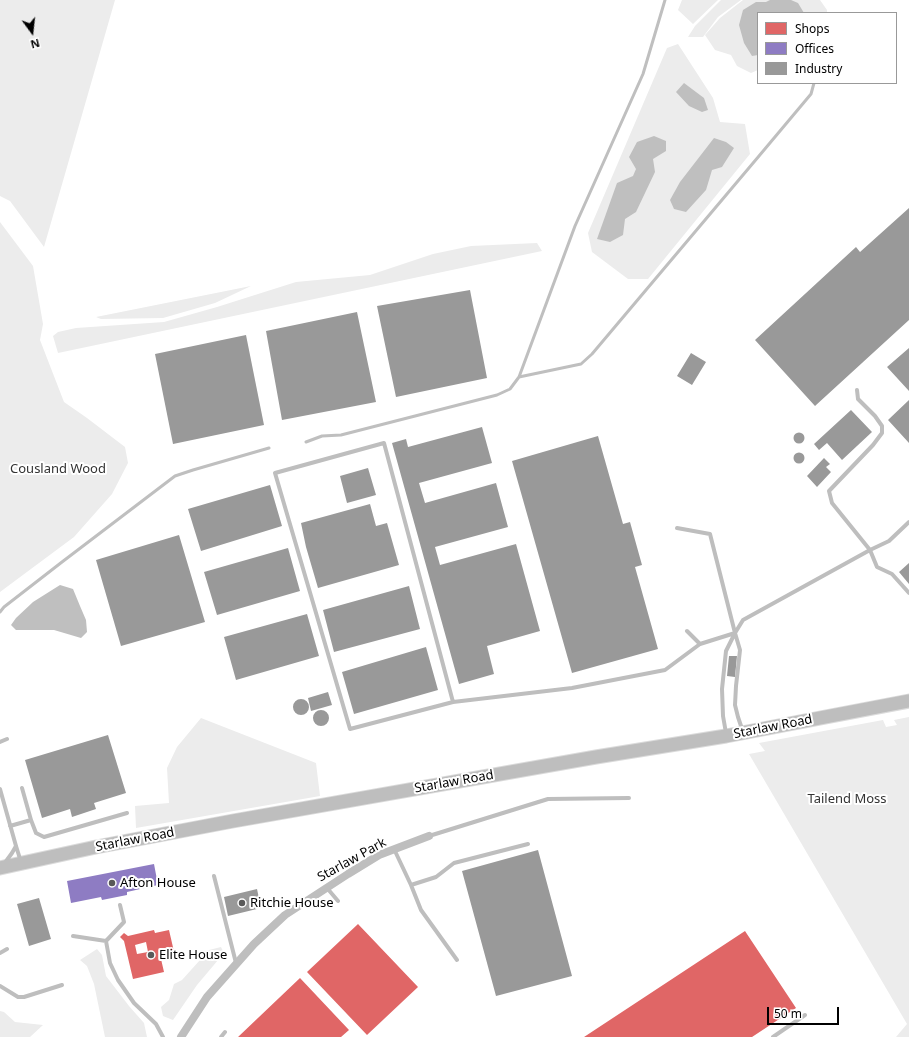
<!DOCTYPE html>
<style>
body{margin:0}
#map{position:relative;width:909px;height:1037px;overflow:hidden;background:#fff;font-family:"Noto Sans",sans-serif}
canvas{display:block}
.legend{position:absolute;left:757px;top:12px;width:140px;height:72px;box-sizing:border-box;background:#fff;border:1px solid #999;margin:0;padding:5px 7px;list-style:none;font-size:12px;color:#000}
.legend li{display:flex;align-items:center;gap:8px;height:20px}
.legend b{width:20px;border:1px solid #999}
.north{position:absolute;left:12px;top:12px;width:40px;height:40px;-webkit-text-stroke:3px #fff;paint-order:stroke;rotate:165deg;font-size:11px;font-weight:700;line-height:16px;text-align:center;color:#000}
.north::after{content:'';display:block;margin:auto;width:14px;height:18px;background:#000;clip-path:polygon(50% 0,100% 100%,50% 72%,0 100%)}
.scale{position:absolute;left:767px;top:1007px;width:72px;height:18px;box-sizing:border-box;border:2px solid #000;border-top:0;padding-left:5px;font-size:12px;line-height:14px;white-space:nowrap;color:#000;-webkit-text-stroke:3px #fff;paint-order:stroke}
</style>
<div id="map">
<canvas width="909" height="1037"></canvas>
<ul class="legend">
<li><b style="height:11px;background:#e06666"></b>Shops</li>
<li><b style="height:11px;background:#8e7cc3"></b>Offices</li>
<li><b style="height:11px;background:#999"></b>Industry</li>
</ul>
<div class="north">N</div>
<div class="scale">50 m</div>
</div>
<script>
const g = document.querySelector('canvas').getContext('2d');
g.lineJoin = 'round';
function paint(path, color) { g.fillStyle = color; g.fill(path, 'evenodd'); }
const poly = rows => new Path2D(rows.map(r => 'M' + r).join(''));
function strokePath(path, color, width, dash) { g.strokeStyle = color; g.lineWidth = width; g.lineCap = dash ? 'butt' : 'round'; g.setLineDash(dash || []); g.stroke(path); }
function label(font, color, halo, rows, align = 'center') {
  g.font = font + ' "Noto Sans",sans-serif'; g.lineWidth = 4; g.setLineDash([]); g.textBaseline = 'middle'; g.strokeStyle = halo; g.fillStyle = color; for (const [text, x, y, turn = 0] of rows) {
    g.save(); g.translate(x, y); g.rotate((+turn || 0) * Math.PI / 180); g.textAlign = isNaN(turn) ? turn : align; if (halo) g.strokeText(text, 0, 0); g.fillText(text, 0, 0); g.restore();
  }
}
paint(poly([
 [0,0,115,0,44,247,10,201,0,196],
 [682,0,718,0,693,24,678,10],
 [721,0,741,0,718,17,703,37,688,37,695,26],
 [743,0,820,0,827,10,827,13,758,13,758,70,751,73,737,66,731,55,715,50,705,35,720,18],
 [678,44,713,98,720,122,745,124,750,154,648,279,628,279,592,252,588,233,667,48],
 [0,222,33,266,43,324,40,340,64,402,87,418,125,447,128,463,112,494,74,537,0,592],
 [537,243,542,251,58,353,53,336,58,332,76,328,164,322,217,307,296,282,370,275,433,254,471,246],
 [251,286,215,303,163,318,101,319,96,317],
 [909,717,909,1037,896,1037,907,1024,749,754,765,751,759,743,883,720,886,727,897,725,894,720],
 [201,718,316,763,320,796,136,828,135,806,169,803,167,768,177,747],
 [221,947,224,953,197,985,173,1020,163,1016,161,1007,169,1000,174,984,182,980,209,950],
 [97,949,102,955,106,976,129,1006,144,1023,147,1037,105,1037,94,984,87,966,80,960],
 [0,1011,4,1012,15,1022,43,1025,30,1037,0,1037]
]), '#ececec');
paint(poly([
 [770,0,791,0,798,3,804,13,758,13,758,55,752,56,744,43,739,25,743,10,756,2,766,2],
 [684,83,704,98,708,110,702,112,689,106,676,92],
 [654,136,666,141,666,151,653,159,655,172,636,212,625,219,623,235,610,242,597,239,617,183,633,176,636,169,629,157,637,142],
 [714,138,726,142,734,148,722,167,712,170,706,190,686,212,674,209,670,200,680,182],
 [60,585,73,589,80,606,86,620,87,632,81,638,54,630,16,630,11,625,16,618,33,602]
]), '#bfbfbf');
paint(poly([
 [358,924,418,987,367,1035,307,972],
 [154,930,155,933,169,930,175,956,161,959,164,972,133,979,124,941,120,937,124,933,128,936],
 [146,942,148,952,137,954,135,945],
 [745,931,796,1008,752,1037,584,1037],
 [300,978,349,1030,341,1037,238,1037]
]), '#e06666');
paint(poly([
 [154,864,158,885,127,892,127,895,102,900,101,897,71,903,67,881]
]), '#8e7cc3');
paint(poly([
 [909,208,909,320,815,406,755,340,856,247,860,252],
 [470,290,487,378,396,397,377,306],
 [357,312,376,402,282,420,266,331],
 [246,335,264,425,173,444,155,354],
 [909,348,909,391,887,367],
 [691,353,706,362,692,385,677,376],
 [909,400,909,443,888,420],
 [851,410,872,432,842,460,827,443,819,450,814,444],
 [482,427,492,463,419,483,425,503,496,483,508,527,435,547,440,565,516,544,540,631,487,646,494,674,459,684,392,443,406,439,408,447],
 '793.5 438a5.5 5.5 0 1 1 11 0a5.5 5.5 0 1 1-11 0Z',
 [598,436,623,524,630,522,642,565,635,567,658,649,572,673,512,461],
 '793.5 458a5.5 5.5 0 1 1 11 0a5.5 5.5 0 1 1-11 0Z',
 [824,458,830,464,826,467,831,472,817,487,807,476],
 [368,468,376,495,347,503,340,476],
 [270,485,282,526,201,551,188,509],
 [370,504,376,526,387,523,399,565,318,588,306,547,301,523],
 [179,535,205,622,121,646,96,560],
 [288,548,300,591,217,615,204,572],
 [909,563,909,584,899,572],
 [409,586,420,629,334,652,323,610],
 [307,614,319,656,236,680,224,637],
 [426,647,438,690,354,714,342,672],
 [729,656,737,656,735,677,727,676],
 [328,692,332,705,311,711,308,698],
 '293 707a8 8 0 1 1 16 0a8 8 0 1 1-16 0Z',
 '313 718a8 8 0 1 1 16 0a8 8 0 1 1-16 0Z',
 [108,735,126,793,94,803,96,809,72,817,70,809,42,818,25,760],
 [538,850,572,976,496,996,462,871],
 [257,889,261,908,228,916,224,897],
 [39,898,51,939,29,946,17,904]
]), '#999');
strokePath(poly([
 [519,377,575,226,643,74,665,0],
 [306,442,322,436,341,435,497,395,510,389,519,377,581,364,592,354,759,156,811,94,814,83],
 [0,612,4,607,62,562,175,476,193,470,269,448]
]), '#bfbfbf', 3);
const primary = poly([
 [0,868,96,847,233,821,596,757,726,736,909,701]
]);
strokePath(primary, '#dbdbdb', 15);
strokePath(poly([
 [857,390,858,399,875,416,882,426,882,433,873,445,829,491,832,503,870,550,877,567,892,574,909,593],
 [677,528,710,534,735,633],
 [687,631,700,644],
 [453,702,384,443,275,473,350,729,453,702,572,688,665,670,700,644,735,633,743,620,870,550,889,541,909,522],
 [726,733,723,716,722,689,726,651,735,633,740,650,736,686,735,705,738,717,743,732],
 [0,742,7,739],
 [22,788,31,820],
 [0,789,16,846,21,862],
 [10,826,31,820,36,833,44,837,127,813],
 [429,836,548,799,629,798],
 [394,849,411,885,436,877,454,863,528,844],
 [4,864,12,853,16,846],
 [214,876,236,963],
 [411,885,421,910,457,960],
 [327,888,338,901],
 [120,905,124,922,106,941,110,963,118,980,134,1003,156,1024,163,1037],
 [73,936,106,941],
 [0,953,7,949],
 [0,986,18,997,24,997,62,985],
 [221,1037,225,1032],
 [773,1037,805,1015]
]), '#bebebe', 4);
strokePath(poly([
 [181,1037,207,997,254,944,285,915,348,874,379,855,429,836]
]), '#bebebe', 8);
strokePath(primary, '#bebebe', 13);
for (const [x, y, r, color] of [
 [112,883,4,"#595959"],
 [242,903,4,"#595959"],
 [151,955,4,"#595959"]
]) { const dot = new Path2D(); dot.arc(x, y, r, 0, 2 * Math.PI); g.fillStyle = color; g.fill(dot); strokePath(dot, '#fff', 1.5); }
label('13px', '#333', '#fff', [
 ["Cousland Wood",58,469],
 ["Tailend Moss",847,799]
]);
label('13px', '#000', '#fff', [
 ["Starlaw Road",773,727,-11],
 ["Starlaw Road",454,782,-10],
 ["Starlaw Road",135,840,-11],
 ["Starlaw Park",352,860,-29]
]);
label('13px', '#000', '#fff', [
 ["Afton House",120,883],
 ["Ritchie House",250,903],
 ["Elite House",159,955]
], 'left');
</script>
